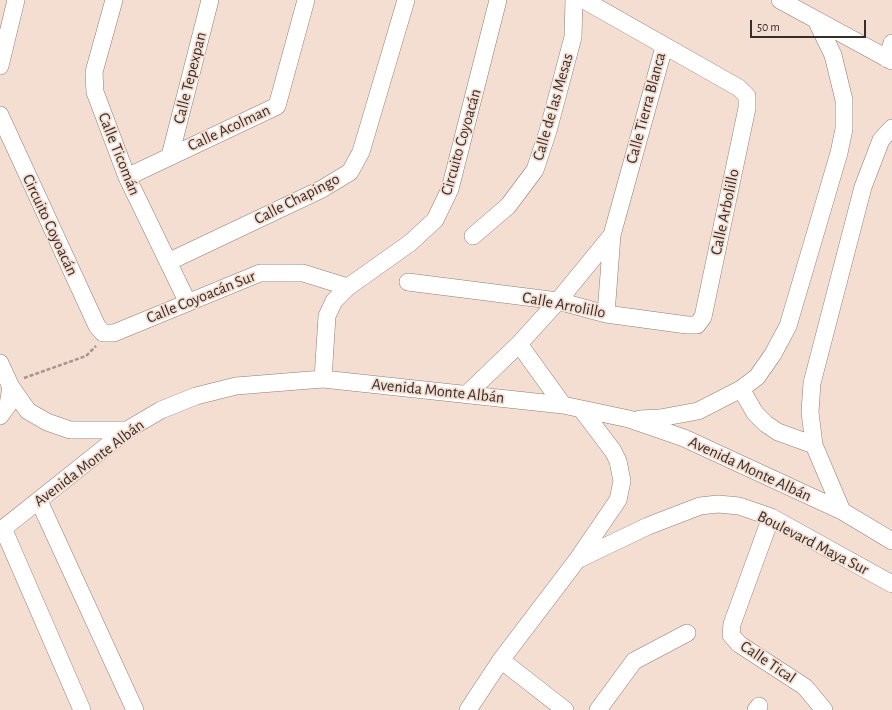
<!DOCTYPE html>
<meta charset="utf-8">
<style>
body{margin:0}
#map{position:relative;width:892px;height:710px;overflow:hidden;background:#f4ddd1;font-family:"Alegreya Sans",sans-serif}
canvas{display:block}
.scale{position:absolute;left:750px;top:20px;width:116px;height:18px;box-sizing:border-box;border:2px solid #372e2a;border-top:0;padding-left:5px;font-size:12px;line-height:14px;white-space:nowrap;color:#372e2a;-webkit-text-stroke:3px #f4ddd1;paint-order:stroke}
</style>
<div id="map">
<canvas width="892" height="710"></canvas>
<div class="scale">50 m</div>
</div>
<script>
const g = document.querySelector('canvas').getContext('2d');
g.lineJoin = 'round';
const poly = rows => new Path2D(rows.map(r => 'M' + r).join(''));
function strokePath(path, color, width, dash) { g.strokeStyle = color; g.lineWidth = width; g.lineCap = dash ? 'butt' : 'round'; g.setLineDash(dash || []); g.stroke(path); }
function label(font, color, halo, rows, align = 'center') {
  g.font = font + ' "Alegreya Sans",sans-serif'; g.lineWidth = 3.5; g.setLineDash([]); g.textBaseline = 'middle'; g.strokeStyle = halo; g.fillStyle = color; for (const [text, x, y, turn = 0] of rows) {
    g.save(); g.translate(x, y); g.rotate((+turn || 0) * Math.PI / 180); g.textAlign = isNaN(turn) ? turn : align; if (halo) g.strokeText(text, 0, 0); g.fillText(text, 0, 0); g.restore();
  }
}
const minor = poly([
 [114,0,94,72,95,92,127,177,187,301],
 [780,0,892,61],
 [887,59,892,43],
 [0,66,16,0],
 [0,115,97,326,103,333,114,333,260,273,303,273,348,287],
 [170,156,210,0],
 [127,177,277,106,306,0],
 [473,236,508,206,535,170,548,131,573,37,574,0],
 [168,262,322,189,350,172,361,152,406,0],
 [408,282,558,301,606,314,687,325,697,325,703,317,747,108,747,96,739,88,584,0],
 [606,314,612,235],
 [519,344,563,405],
 [0,363,11,387,28,411,47,422,70,430,127,430],
 [323,379,327,316,334,301,348,287,410,243,435,220,450,189,498,0],
 [741,389,755,413,766,424,778,432,814,445],
 [467,394,519,344,558,301,612,235,664,47],
 [0,416,8,405,11,387],
 [640,419,660,418,698,411,741,389,757,377,773,354,788,326,839,153,844,129,844,100,833,55,817,22],
 [39,501,135,710],
 [842,511,814,445,810,412,812,383,863,187,881,140,892,128],
 [771,517,732,624,731,635,739,644,805,687,824,710],
 [3,528,82,710],
 [0,531,127,430,161,410,196,396,236,386,323,379,563,405,629,419,684,438,842,511,892,541],
 [577,560,648,526,700,506,718,504,739,506,771,517,892,584],
 [501,660,565,710],
 [468,710,501,660,577,560,618,500,622,481,618,461,613,451,582,410],
 [598,710,634,661,687,633],
 [756,710,759,706]
]);
strokePath(minor, '#927e73', 18);
strokePath(poly([
 [24,378,86,356,96,346]
]), '#a6958c', 2.5, [4, 2]);
strokePath(minor, '#fff', 17);
label('16px', '#372e2a', '#f4ddd1', [
 ["Calle Tepexpan",190,78,-76],
 ["Calle de las Mesas",553,107,-74],
 ["Calle Tierra Blanca",646,108,-75],
 ["Calle Acolman",229,128,-25],
 ["Circuito Coyoacán",461,142,-74],
 ["Calle Ticomán",119,154,68],
 ["Calle Chapingo",297,199,-27],
 ["Calle Arbolillo",725,212,-78],
 ["Circuito Coyoacán",50,225,65],
 ["Calle Coyoacán Sur",201,297,-22],
 ["Calle Arrolillo",564,305,11],
 ["Avenida Monte Albán",438,391,6],
 ["Avenida Monte Albán",89,463,-37],
 ["Avenida Monte Albán",750,469,25],
 ["Boulevard Maya Sur",813,543,27],
 ["Calle Tical",768,662,34]
]);
</script>
